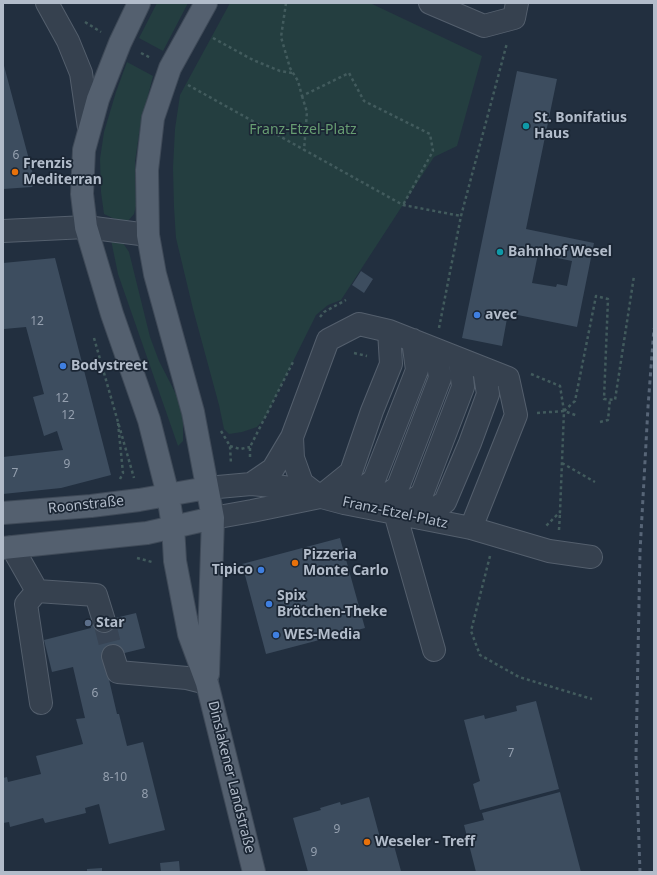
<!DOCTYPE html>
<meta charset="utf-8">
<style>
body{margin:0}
#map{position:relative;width:657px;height:875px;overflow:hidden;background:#222f3f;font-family:"Noto Sans",sans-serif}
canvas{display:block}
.frame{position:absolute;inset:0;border:4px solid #b2bcca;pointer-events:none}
</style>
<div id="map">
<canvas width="657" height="875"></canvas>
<div class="frame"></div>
</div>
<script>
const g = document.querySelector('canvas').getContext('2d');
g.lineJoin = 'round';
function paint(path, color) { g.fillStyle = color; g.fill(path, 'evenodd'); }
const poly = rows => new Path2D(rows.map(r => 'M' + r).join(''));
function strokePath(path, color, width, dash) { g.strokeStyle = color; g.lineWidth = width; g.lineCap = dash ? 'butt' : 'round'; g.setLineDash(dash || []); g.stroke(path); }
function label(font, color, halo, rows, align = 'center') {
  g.font = font + ' "Noto Sans",sans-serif'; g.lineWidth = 3.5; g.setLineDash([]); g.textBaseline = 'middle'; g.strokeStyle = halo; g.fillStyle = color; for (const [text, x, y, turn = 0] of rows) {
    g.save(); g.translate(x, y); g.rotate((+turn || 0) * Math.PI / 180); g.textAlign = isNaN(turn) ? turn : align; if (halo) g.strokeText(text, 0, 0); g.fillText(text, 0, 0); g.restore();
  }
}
paint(poly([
 [157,3,188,3,163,51,139,38],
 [230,3,370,3,482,56,457,146,434,157,341,300,328,305,316,315,265,418,257,427,242,432,229,434,224,429,219,405,193,309,176,238,174,207,173,168,175,129,180,95],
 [127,62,153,76,140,127,135,162,136,206,134,214,128,221,119,221,104,214,101,192,100,159,104,132,116,92],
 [110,235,123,243,129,252,150,337,159,361,180,402,183,420,183,441,178,446,118,274]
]), '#243e40');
paint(poly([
 [3,62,35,182,32,187,3,189],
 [517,71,557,79,526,229,594,243,577,327,508,313,502,346,462,338],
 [538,254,572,261,567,286,557,284,556,287,532,283],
 [55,258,111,475,61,488,3,494,3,457,63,450,57,431,44,436,33,397,44,394,26,327,4,329,3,317,3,263],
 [361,271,373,279,364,293,352,285],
 [340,538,365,628,266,654,242,564],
 [136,613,145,648,104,658,117,714,119,714,127,746,143,742,165,830,109,844,99,804,85,808,86,813,45,823,43,818,10,827,9,822,3,823,3,778,7,777,8,782,41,774,36,756,83,744,76,719,85,718,73,667,52,672,44,640,91,628,90,624],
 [536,701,559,789,480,810,473,784,480,781,464,720,484,715,485,719,517,711,516,706],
 [560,792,581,872,476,872,464,825,484,820,482,813],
 [369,797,382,845,393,842,401,871,308,872,293,818,321,810,320,808,340,802,341,805],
 [179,861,180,872,161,872,160,863],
 [102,868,102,872,87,872,87,869]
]), '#3d4d5f');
strokePath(poly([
 [104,621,113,656]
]), '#384454', 22, [22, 11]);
const minor = poly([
 [47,3,68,41,81,73,89,128],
 [430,3,484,26,514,18,517,3],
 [3,231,86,227,148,235],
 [292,437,293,458,302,483,319,496],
 [251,484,273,469,292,437,328,340,359,324,389,331,508,378,516,415,471,528],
 [207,488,251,484,284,487,344,503,471,528,549,551,591,557],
 [344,503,374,480,417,370,413,340],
 [369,508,398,487,440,378,436,350],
 [395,513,422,494,463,387,460,360],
 [395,513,434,650],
 [213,518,252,511,320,497,351,472,372,411,391,364,389,331],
 [420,518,445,502,470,443,488,394,484,369],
 [12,547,37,591,96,595,104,621],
 [37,591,26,604,41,703],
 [113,656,118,672,187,678,207,683]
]);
const major = poly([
 [139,3,120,43,98,99,84,150,82,194,86,227,112,314,149,420,168,495,173,526,175,561,189,634,207,683,254,872],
 [206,3,170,68,153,118,147,170,148,235,155,274,193,412,213,518,208,674],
 [3,513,91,506,139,500,207,488],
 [3,548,147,533,213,518]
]);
strokePath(minor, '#545f6d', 24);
strokePath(major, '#3f4a58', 24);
strokePath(poly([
 [286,3,281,37,290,68,298,81,302,96,349,73,364,101,430,134,433,151,403,205],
 [85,22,101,32],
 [213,38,253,60,280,71,292,73],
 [141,53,151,58],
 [188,85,403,205,461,216],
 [302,96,307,112,304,150],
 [320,317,324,312,346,300],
 [439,328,461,216,507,43],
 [94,338,134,478],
 [354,353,367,356],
 [531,374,560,386,564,411,560,512,545,527],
 [564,411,575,401,596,296,608,299,604,399,615,400,634,276],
 [537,413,564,411,578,416],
 [600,422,608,420,610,399],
 [118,423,123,473,120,479],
 [221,431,230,446,231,464],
 [230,446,240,449,250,447],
 [250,457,250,447,293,362],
 [562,463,595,482],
 [559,530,560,513],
 [490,556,471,631,480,655,519,677,592,699],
 [137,558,152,562]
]), '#425b5d', 2.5, [3, 3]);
strokePath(minor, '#36414f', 22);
strokePath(major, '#54606f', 22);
strokePath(poly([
 [640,872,636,756,640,552,648,407,654,328]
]), '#576577', 3, [4, 4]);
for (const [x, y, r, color] of [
 [526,126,4,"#0f9aa8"],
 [15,172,4,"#e8710a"],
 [500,252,4,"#0f9aa8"],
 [477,315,4,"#3f7fe0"],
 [63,366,4,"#3f7fe0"],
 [295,563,4,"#e8710a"],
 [261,570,4,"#3f7fe0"],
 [269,604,4,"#3f7fe0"],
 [88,623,4,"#5c6f8a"],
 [276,635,4,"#3f7fe0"],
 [367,842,4,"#e8710a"]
]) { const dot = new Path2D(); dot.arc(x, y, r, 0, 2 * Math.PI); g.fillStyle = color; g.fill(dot); strokePath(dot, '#1b2634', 1.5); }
label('12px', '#95a0af', null, [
 ["6",16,156],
 ["12",37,322],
 ["12",62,399],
 ["12",68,416],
 ["9",67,465],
 ["7",15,474],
 ["6",95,694],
 ["7",511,754],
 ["8-10",115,778],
 ["8",145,795],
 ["9",337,830],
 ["9",314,853]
]);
label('bold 14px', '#b2bcca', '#1b2634', [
 ["St. Bonifatius",534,118],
 ["Haus",534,134],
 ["Frenzis",23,164],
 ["Mediterran",23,180],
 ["Bahnhof Wesel",508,252],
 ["avec",485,315],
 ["Bodystreet",71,366],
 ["Pizzeria",303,555],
 ["Monte Carlo",303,571],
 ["Tipico",253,570,"right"],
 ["Spix",277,596],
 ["Brötchen-Theke",277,612],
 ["Star",96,623],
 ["WES-Media",284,635],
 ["Weseler - Treff",375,842]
], 'left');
label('14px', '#679d72', '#1b2634', [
 ["Franz-Etzel-Platz",303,130]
]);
label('14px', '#b2bcca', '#1b2634', [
 ["Roonstraße",86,505,-6],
 ["Franz-Etzel-Platz",395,513,12],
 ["Dinslakener Landstraße",231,777,76]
]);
</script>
